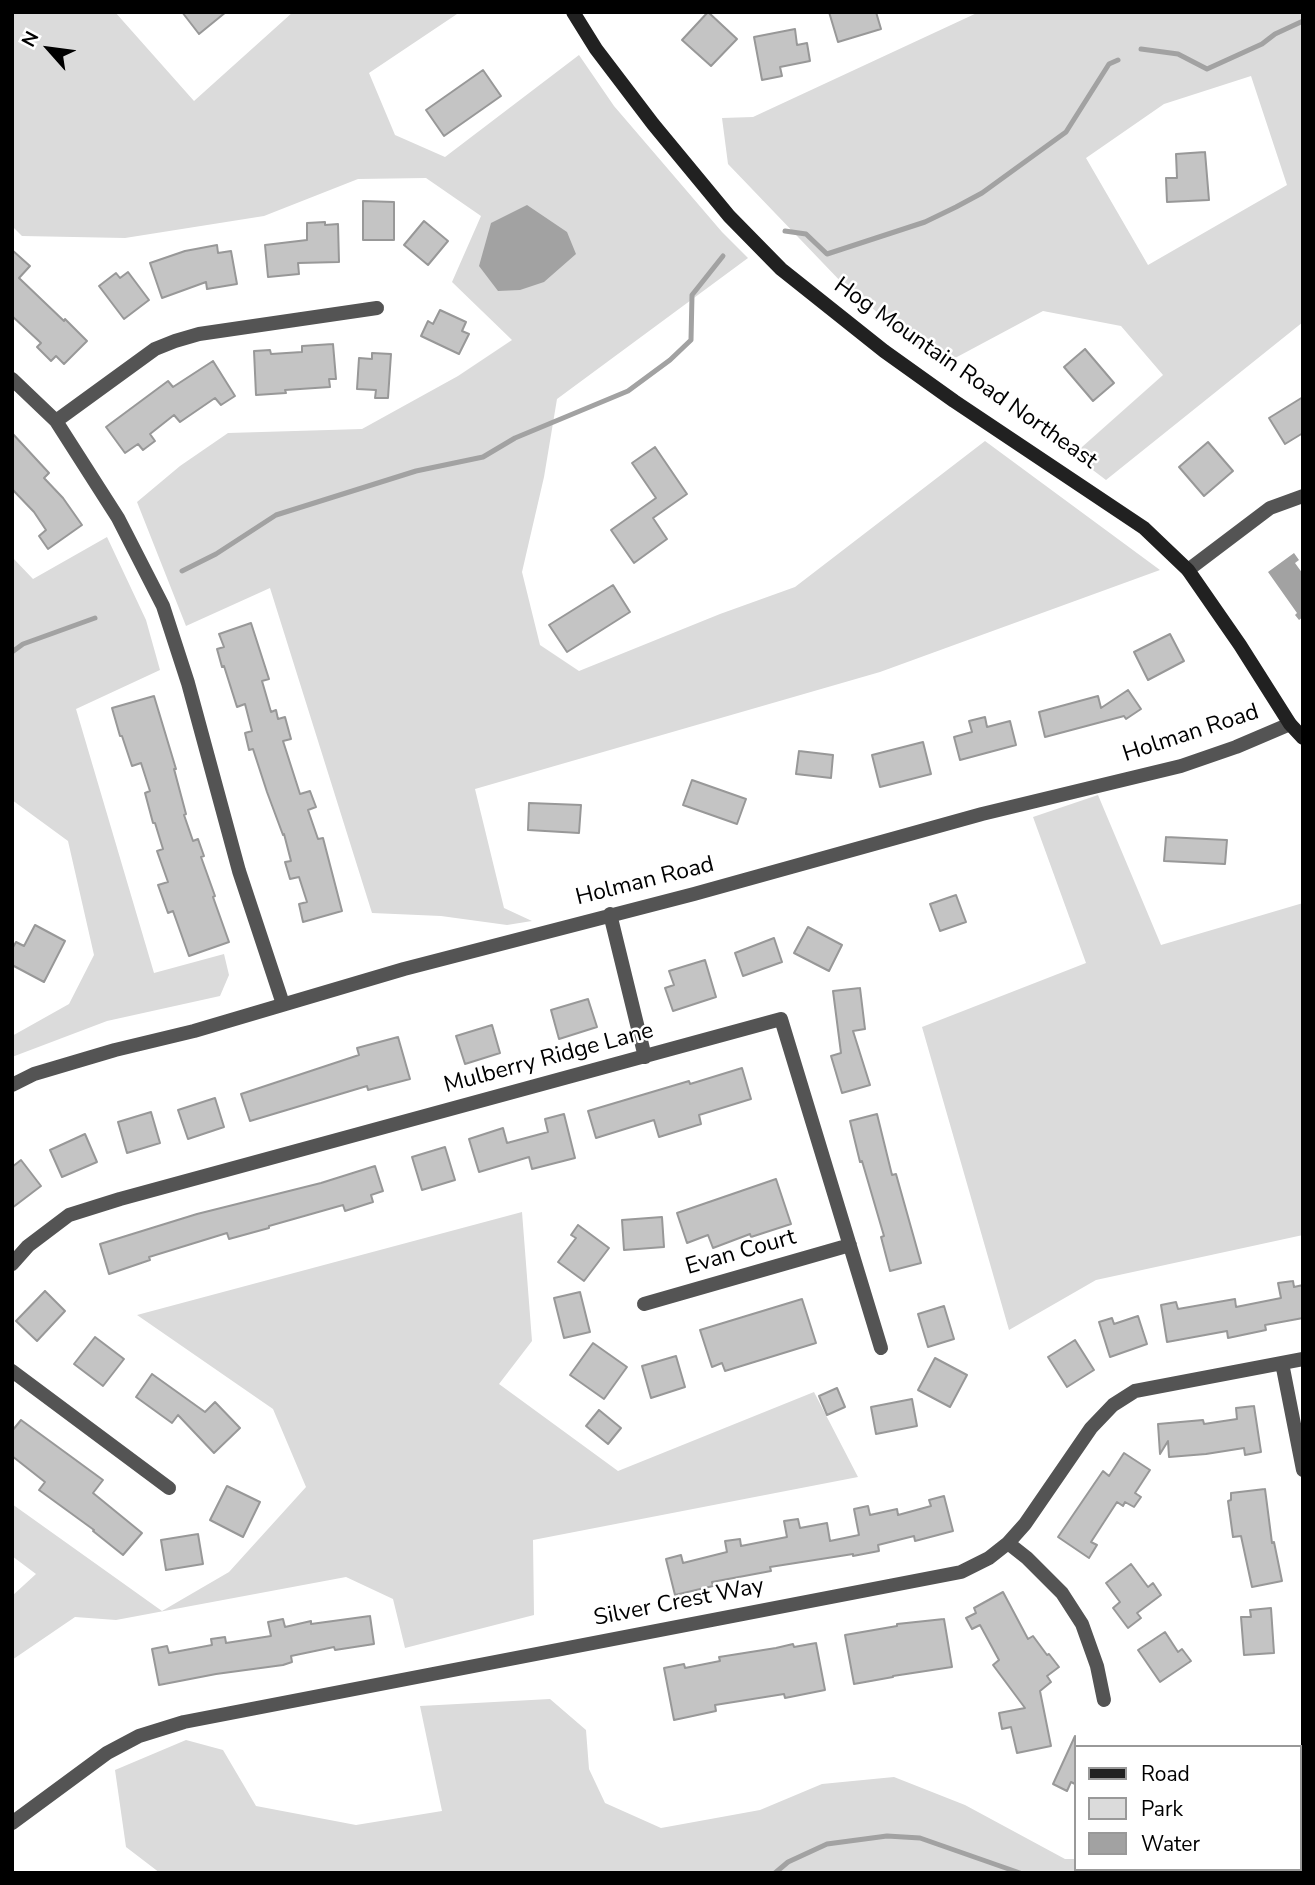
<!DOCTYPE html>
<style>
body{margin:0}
#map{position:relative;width:1315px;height:1885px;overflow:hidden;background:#fff;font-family:"Nunito Sans",sans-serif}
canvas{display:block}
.frame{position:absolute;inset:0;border:14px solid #000;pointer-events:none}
.legend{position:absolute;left:1074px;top:1745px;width:228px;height:126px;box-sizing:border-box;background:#fff;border:2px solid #999;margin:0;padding:9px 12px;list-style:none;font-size:21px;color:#000}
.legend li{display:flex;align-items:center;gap:14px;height:35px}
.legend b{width:35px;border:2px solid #999}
.north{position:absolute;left:14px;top:14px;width:70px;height:70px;-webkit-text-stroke:5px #fff;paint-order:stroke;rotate:298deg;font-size:19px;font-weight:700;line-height:28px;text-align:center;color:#000}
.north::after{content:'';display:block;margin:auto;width:24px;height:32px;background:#000;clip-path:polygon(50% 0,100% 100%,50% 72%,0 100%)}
</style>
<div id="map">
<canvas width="1315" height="1885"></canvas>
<div class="frame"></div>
<ul class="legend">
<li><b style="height:9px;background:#212121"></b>Road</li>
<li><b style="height:19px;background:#dbdbdb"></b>Park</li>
<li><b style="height:19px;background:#a2a2a2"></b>Water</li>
</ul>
<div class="north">N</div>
</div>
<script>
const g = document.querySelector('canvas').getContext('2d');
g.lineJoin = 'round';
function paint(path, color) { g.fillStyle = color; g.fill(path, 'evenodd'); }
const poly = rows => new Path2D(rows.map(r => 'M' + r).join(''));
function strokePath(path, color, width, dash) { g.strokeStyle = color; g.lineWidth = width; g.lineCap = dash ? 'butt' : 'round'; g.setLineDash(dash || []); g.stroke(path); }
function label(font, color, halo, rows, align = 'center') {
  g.font = font + ' "Nunito Sans",sans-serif'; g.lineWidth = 5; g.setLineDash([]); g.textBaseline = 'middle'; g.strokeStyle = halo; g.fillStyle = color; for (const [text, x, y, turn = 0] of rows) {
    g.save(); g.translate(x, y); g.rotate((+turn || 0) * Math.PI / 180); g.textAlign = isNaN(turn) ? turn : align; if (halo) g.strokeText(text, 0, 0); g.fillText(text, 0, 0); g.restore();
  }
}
paint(poly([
 [12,12,115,12,194,101,293,12,460,12,369,73,395,135,445,157,579,55,614,106,722,232,748,258,557,399,544,477,522,572,540,645,579,671,720,614,795,587,985,441,1160,570,880,672,475,789,504,908,532,921,507,925,441,916,372,913,270,588,186,626,137,502,180,466,228,433,362,429,458,376,512,340,452,282,481,216,426,178,358,179,264,216,125,238,22,236,12,226],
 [979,12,1303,12,1303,322,1106,480,1073,455,1163,375,1121,326,1043,311,942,365,845,286,728,164,722,118,753,117],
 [1251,76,1287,185,1148,265,1086,158,1164,104],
 [107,537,146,620,160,670,76,709,154,973,224,954,229,975,220,996,107,1021,12,1057,12,1036,69,1004,94,955,68,841,12,800,12,557,33,579],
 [1098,795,1161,945,1303,903,1303,1235,1096,1280,1009,1330,922,1027,1086,963,1033,817],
 [522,1212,532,1341,499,1384,618,1471,814,1392,858,1477,533,1540,534,1615,405,1648,393,1599,346,1577,116,1620,75,1617,12,1660,12,1596,36,1574,12,1556,12,1504,162,1611,229,1572,306,1487,273,1409,137,1315],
 [550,1699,586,1730,589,1769,605,1803,661,1828,760,1810,822,1784,894,1777,965,1805,1065,1859,1075,1859,1075,1869,1299,1869,1299,1796,1303,1796,1303,1873,160,1873,126,1847,115,1770,186,1740,223,1750,256,1806,356,1825,442,1811,420,1706]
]), '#dbdbdb');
paint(poly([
 [527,205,567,232,576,254,544,282,520,290,498,291,479,266,491,223],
 [1294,553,1299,560,1295,563,1303,574,1303,617,1299,620,1295,615,1297,613,1268,572]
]), '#a2a2a2');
strokePath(poly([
 [1141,49,1178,54,1207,69,1262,44,1275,34,1303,21],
 [785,231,806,234,827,254,925,222,956,207,982,193,1066,132,1109,64,1118,60],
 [182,571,216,554,276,515,416,471,483,457,515,438,628,391,670,360,691,340,692,295,723,256],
 [12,652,23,644,95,618],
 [775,1873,788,1862,827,1844,887,1836,920,1838,1020,1873]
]), '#a2a2a2', 5);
const building = poly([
 [182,12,226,12,199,34,182,12],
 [708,12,737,39,711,66,682,40,708,12],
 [829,12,876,12,881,29,838,42,829,12],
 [795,29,797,45,807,43,810,61,780,67,782,76,762,80,754,37,795,29],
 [483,70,501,96,444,136,426,110,483,70],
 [1205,152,1209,200,1167,202,1166,178,1177,178,1176,154,1205,152],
 [363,201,394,202,394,240,363,240,363,201],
 [424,221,448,241,428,265,404,245,424,221],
 [325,222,325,225,338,224,339,262,298,263,299,274,268,277,265,245,307,240,307,223,325,222],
 [217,245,218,253,231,251,237,284,207,289,206,282,162,298,150,263,185,251,217,245],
 [12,250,30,266,19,278,64,321,65,319,87,341,64,364,56,356,51,361,37,347,41,343,12,316,12,250],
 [128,272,149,300,124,319,99,286,116,273,120,278,128,272],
 [440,310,466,322,462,331,469,334,459,354,421,336,428,321,433,324,440,310],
 [333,344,336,379,329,379,330,387,285,390,286,393,256,395,254,351,270,350,271,354,302,352,302,346,333,344],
 [1085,349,1114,383,1093,401,1064,367,1085,349],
 [372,353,391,354,388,398,375,398,376,390,357,389,359,358,372,359,372,353],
 [213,361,235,396,221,405,215,398,180,422,174,415,150,434,155,441,143,450,138,444,125,453,106,427,168,381,173,387,213,361],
 [1303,397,1303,433,1285,444,1269,418,1303,397],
 [12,433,49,473,44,478,63,498,82,525,48,549,39,536,46,530,34,512,12,489,12,433],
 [1208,442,1233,471,1204,496,1179,467,1208,442],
 [655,447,687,494,653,518,667,539,634,563,611,530,656,498,632,463,655,447],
 [613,585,630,612,567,652,549,625,613,585],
 [251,623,269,679,262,681,271,712,276,710,278,719,285,717,291,739,283,741,300,794,310,791,316,807,308,810,318,839,323,838,342,911,303,922,299,904,307,902,299,877,290,879,285,862,291,861,284,834,283,835,267,792,253,749,249,750,245,733,252,731,245,704,237,707,224,666,222,667,217,649,224,647,219,634,251,623],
 [1170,634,1184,661,1148,680,1134,652,1170,634],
 [1128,690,1141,709,1126,719,1124,716,1045,737,1039,712,1098,696,1101,708,1128,690],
 [154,696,176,769,174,769,186,814,184,815,193,841,198,839,204,856,201,857,215,896,213,897,229,942,189,956,173,911,168,913,158,885,168,882,157,851,163,849,155,823,153,823,145,793,150,791,141,763,132,766,122,736,120,736,112,708,154,696],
 [985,717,987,727,1010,721,1016,745,960,760,954,737,972,732,969,721,985,717],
 [923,742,931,774,880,787,872,755,923,742],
 [799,751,833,755,831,778,796,774,799,751],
 [692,780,746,799,737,824,683,805,692,780],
 [529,803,581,805,579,833,528,830,529,803],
 [1166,837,1227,840,1225,864,1164,861,1166,837],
 [956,895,966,922,940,931,930,904,956,895],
 [35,925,65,941,44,982,12,965,12,949,16,942,24,946,35,925],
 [808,927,842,945,829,971,794,953,808,927],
 [774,938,782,962,743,976,735,953,774,938],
 [705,960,716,997,673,1011,665,988,674,985,669,971,705,960],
 [860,988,865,1029,853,1031,870,1085,842,1093,831,1056,841,1053,833,991,860,988],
 [588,999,597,1027,559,1039,551,1010,588,999],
 [492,1025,500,1053,465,1064,456,1036,492,1025],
 [398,1037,410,1079,368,1090,367,1086,250,1121,241,1094,359,1055,357,1048,398,1037],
 [742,1068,751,1099,699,1115,701,1124,659,1137,654,1120,596,1138,588,1111,689,1081,690,1084,742,1068],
 [215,1098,224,1127,188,1139,178,1110,215,1098],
 [151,1112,160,1143,127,1153,118,1122,151,1112],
 [564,1114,575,1158,532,1169,529,1157,479,1172,469,1139,503,1128,507,1143,548,1132,545,1119,564,1114],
 [877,1114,892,1175,896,1174,921,1263,890,1271,881,1237,884,1236,862,1161,860,1162,850,1121,877,1114],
 [85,1134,97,1162,62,1177,50,1150,85,1134],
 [445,1147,455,1180,422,1190,412,1157,445,1147],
 [21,1160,41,1186,12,1208,12,1167,21,1160],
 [375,1166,383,1191,371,1195,373,1202,345,1211,343,1205,269,1226,269,1228,229,1239,227,1233,149,1257,150,1260,109,1274,100,1244,197,1214,321,1183,375,1166],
 [776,1179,791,1224,751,1237,750,1234,713,1248,708,1235,687,1243,677,1213,776,1179],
 [662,1217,664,1247,624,1250,622,1220,662,1217],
 [578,1225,609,1248,584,1281,558,1262,576,1238,571,1235,578,1225],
 [1293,1281,1294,1287,1303,1285,1303,1318,1265,1325,1266,1330,1228,1338,1227,1331,1167,1342,1161,1305,1176,1302,1178,1309,1235,1299,1236,1307,1281,1298,1278,1283,1293,1281],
 [45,1291,65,1311,37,1341,16,1321,45,1291],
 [580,1292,590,1332,564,1338,554,1298,580,1292],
 [802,1299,816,1343,725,1371,722,1363,712,1367,700,1330,802,1299],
 [944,1306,954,1339,928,1347,918,1314,944,1306],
 [1138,1316,1147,1344,1110,1357,1099,1322,1112,1318,1114,1324,1138,1316],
 [95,1337,124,1359,103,1386,74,1364,95,1337],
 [1075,1340,1094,1370,1067,1387,1048,1357,1075,1340],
 [593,1343,627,1367,604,1399,570,1375,593,1343],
 [676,1356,685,1387,651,1398,642,1366,676,1356],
 [935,1358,967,1375,950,1407,918,1390,935,1358],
 [152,1374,205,1412,215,1402,240,1428,214,1453,178,1415,172,1423,136,1397,152,1374],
 [837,1388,845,1407,827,1415,819,1396,837,1388],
 [912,1399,917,1426,876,1434,871,1407,912,1399],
 [1254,1406,1261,1452,1245,1455,1244,1448,1206,1454,1169,1457,1168,1441,1160,1454,1158,1424,1203,1420,1204,1424,1237,1419,1236,1408,1254,1406],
 [599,1410,621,1428,608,1444,586,1426,599,1410],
 [21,1420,103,1480,93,1493,142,1533,123,1555,93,1531,94,1530,39,1490,45,1482,12,1456,12,1431,21,1420],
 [1124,1453,1150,1470,1135,1493,1141,1497,1134,1507,1125,1502,1123,1506,1117,1502,1091,1542,1097,1545,1089,1558,1058,1537,1103,1471,1109,1476,1124,1453],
 [227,1486,260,1502,243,1537,210,1520,227,1486],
 [1265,1489,1272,1543,1274,1542,1282,1581,1252,1587,1241,1536,1233,1537,1228,1501,1231,1500,1231,1493,1265,1489],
 [944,1496,953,1531,915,1541,914,1536,878,1545,879,1551,853,1556,853,1554,770,1567,771,1571,712,1582,713,1586,675,1595,666,1559,681,1555,683,1563,727,1552,725,1541,740,1539,741,1546,787,1537,784,1521,798,1519,800,1528,827,1523,830,1541,859,1535,854,1509,868,1506,870,1515,897,1509,898,1515,931,1506,929,1500,944,1496],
 [198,1534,203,1564,166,1570,161,1540,198,1534],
 [1131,1564,1148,1587,1153,1583,1161,1595,1137,1613,1141,1618,1128,1628,1113,1608,1120,1602,1106,1583,1131,1564],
 [1003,1592,1028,1639,1033,1636,1047,1655,1049,1654,1059,1667,1047,1676,1051,1682,1040,1691,1051,1746,1017,1753,1011,1727,1002,1729,999,1713,1025,1708,993,1665,999,1660,980,1625,972,1629,966,1618,976,1613,974,1608,1003,1592],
 [1271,1608,1274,1653,1244,1655,1241,1617,1251,1617,1250,1610,1271,1608],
 [370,1616,374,1644,335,1650,334,1647,291,1656,292,1662,283,1665,216,1674,159,1685,152,1649,167,1646,169,1653,212,1645,211,1639,225,1637,226,1643,271,1636,268,1622,283,1619,285,1627,311,1621,311,1624,370,1616],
 [944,1619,952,1667,893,1676,893,1677,854,1684,845,1635,897,1626,897,1624,944,1619],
 [1165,1632,1178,1652,1182,1649,1191,1661,1160,1682,1138,1650,1165,1632],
 [816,1643,825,1690,785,1698,784,1694,715,1705,716,1711,674,1720,664,1668,684,1664,685,1668,720,1661,719,1657,776,1648,793,1644,794,1647,816,1643],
 [1075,1736,1075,1784,1071,1782,1067,1791,1053,1784,1075,1736]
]);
paint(building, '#c4c4c4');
strokePath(building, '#989898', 2);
strokePath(poly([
 [12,379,56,421,118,518,163,606,188,683,239,871,283,1004],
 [56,421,155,349,175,341,199,334,377,308],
 [1188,570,1270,508,1303,496],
 [610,914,645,1057],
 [12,1085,34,1074,115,1050,194,1031,404,969,694,894,982,814,1181,766,1236,747,1290,724],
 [12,1264,28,1246,69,1215,120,1199,781,1019,881,1348],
 [644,1304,850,1245],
 [1282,1363,1303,1470],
 [12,1371,169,1488],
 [1008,1543,1027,1558,1062,1593,1082,1624,1097,1666,1104,1700],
 [12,1823,107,1753,139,1736,184,1722,961,1572,989,1558,1008,1543,1025,1524,1091,1428,1113,1405,1135,1391,1303,1359]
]), '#545454', 14);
strokePath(poly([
 [573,12,596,49,653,124,729,216,781,269,884,351,954,401,1144,528,1188,570,1240,645,1290,724,1303,738]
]), '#212121', 14);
label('23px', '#000', '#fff', [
 ["Hog Mountain Road Northeast",965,374,35],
 ["Holman Road",1191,734,-18],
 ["Holman Road",645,882,-14],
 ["Mulberry Ridge Lane",549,1059,-15],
 ["Evan Court",741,1253,-16],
 ["Silver Crest Way",679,1603,-11]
]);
</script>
